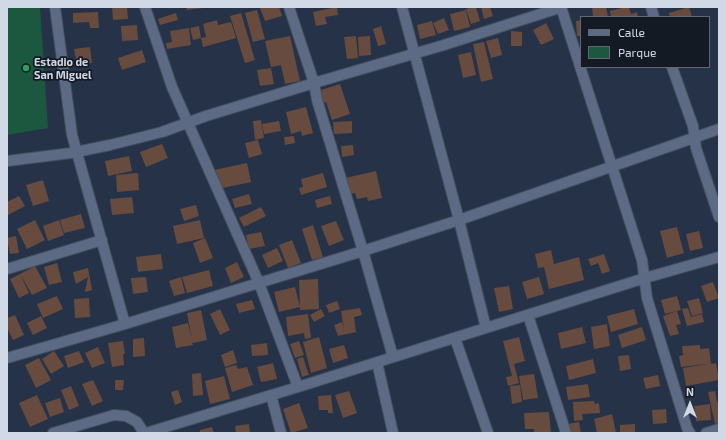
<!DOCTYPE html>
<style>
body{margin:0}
#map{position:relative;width:726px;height:440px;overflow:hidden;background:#253248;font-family:"Exo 2",sans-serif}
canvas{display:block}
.frame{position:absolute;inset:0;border:8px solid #d1d9e7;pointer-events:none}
.legend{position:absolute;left:580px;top:16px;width:130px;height:52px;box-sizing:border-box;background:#141a24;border:1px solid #606672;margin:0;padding:5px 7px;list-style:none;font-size:12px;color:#d1d9e7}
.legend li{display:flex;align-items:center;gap:8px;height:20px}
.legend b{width:20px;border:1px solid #606672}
.north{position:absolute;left:670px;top:384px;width:40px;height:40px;-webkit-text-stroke:3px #141a24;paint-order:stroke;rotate:0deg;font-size:11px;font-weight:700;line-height:16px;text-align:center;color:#d1d9e7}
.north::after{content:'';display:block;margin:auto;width:14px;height:18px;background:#d1d9e7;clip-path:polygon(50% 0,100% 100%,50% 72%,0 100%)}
</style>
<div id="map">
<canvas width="726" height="440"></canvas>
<div class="frame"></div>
<ul class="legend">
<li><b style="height:5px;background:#5c6a83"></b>Calle</li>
<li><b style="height:11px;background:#1c573f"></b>Parque</li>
</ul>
<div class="north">N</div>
</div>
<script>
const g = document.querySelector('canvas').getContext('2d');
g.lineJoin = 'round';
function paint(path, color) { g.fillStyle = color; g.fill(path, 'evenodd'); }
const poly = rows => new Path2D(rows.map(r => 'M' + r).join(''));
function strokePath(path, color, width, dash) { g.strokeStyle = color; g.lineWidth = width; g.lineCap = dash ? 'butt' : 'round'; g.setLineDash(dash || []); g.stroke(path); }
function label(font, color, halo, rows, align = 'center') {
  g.font = font + ' "Exo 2",sans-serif'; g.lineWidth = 3.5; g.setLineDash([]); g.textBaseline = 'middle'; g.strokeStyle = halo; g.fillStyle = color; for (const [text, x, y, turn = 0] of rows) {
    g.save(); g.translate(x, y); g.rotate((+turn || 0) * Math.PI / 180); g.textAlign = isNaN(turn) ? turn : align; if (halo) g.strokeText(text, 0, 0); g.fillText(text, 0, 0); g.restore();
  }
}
paint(poly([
 [7,7,40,7,48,128,7,135]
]), '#1c573f');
paint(poly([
 [112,7,127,7,128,19,113,20],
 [186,7,203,7,203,8,187,10],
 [265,7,279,7,282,16,265,21,260,8],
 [337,7,338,15,325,17,327,24,316,26,313,12],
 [473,7,476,7,480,21,471,24,466,9],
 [481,7,490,7,493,16,484,19],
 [592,7,606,7,608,17,601,17,601,16,593,17],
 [626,7,629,7,631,14,637,12,638,17,611,17,610,11],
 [689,7,692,17,670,17,669,13],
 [257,10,265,39,253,42,245,13],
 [466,10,470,27,454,31,450,14],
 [98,12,99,28,90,28,89,22,73,23,73,13],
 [176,13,178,20,160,25,158,19],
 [241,13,255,60,245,63,230,16],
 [444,18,449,30,438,34,433,23],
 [217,20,218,25,231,22,236,38,203,47,201,38,206,37,203,24],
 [581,20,581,36,577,36,576,21],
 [432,21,436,35,420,39,417,25],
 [546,23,554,39,541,45,533,30],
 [137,25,138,40,122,41,121,26],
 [199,26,201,38,193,40,190,28],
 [381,26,386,44,378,46,373,29],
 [189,28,191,45,167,49,166,43,172,42,170,31],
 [511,31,522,32,522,46,511,46],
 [290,36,300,81,285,84,281,65,271,67,265,41],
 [356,36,358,58,347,59,344,37],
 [370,36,371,55,359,56,358,37],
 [498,38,502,55,491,58,486,41],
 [484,42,493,79,481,82,473,44],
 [90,47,92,63,77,65,74,49],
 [142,50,146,62,122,70,118,58],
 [471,52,476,75,463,78,458,55],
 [271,68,274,84,260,86,257,70],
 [340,84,350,114,332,120,326,102,322,104,318,91],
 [306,107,313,133,302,136,301,131,291,134,286,112],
 [261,120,264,138,255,140,253,121],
 [279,121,281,131,264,134,262,124],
 [352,121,352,133,334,134,333,122],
 [294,136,295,143,285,145,284,137],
 [258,140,262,154,249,158,245,143],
 [162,144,168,158,146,167,140,152],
 [353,145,354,155,342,157,341,146],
 [129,156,132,171,108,176,105,161],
 [247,163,251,182,218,189,214,170],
 [376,171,382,198,368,201,367,197,357,199,355,193,348,195,345,178],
 [138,173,139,190,117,192,116,175],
 [323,173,327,187,301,195,299,188,303,187,301,179],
 [43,180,49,201,33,206,26,185],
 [249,194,252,204,235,208,232,199],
 [19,196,25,206,8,215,7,202],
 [330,196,332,204,317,208,315,200],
 [132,197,134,213,112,215,110,199],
 [196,205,199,216,184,221,180,209],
 [261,207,266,216,244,227,239,218],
 [81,214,85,228,64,233,60,220],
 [35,220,45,240,27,249,17,229],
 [59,220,64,235,48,241,43,226],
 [200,220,204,238,177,244,173,226],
 [336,221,344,240,329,246,321,226],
 [313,225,323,257,312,260,302,229],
 [677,227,684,253,667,258,660,231],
 [699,231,703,248,690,251,686,234],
 [261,232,265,246,249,249,246,235],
 [16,236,19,253,10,254,7,238],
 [205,238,213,258,200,263,193,243],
 [292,240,301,263,288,268,279,245],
 [277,248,283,261,268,268,262,255],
 [551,250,554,264,579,257,584,280,549,289,544,267,538,268,535,254],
 [161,254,163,269,138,272,136,257],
 [604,254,610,271,602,274,598,263,591,266,588,259],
 [237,262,244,277,231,283,225,268],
 [57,263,62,282,49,285,44,267],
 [35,266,47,288,32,295,20,274],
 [88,268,92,290,85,292,88,277,76,284,73,272],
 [209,270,213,286,187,293,182,277],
 [20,274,29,293,19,298,10,279],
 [146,277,148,292,133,294,131,278],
 [181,277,185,293,174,296,169,281],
 [539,277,544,294,527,299,522,282],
 [318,279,319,309,300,310,299,280],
 [713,282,719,298,707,302,701,286],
 [509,286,513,309,499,312,494,288],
 [295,287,300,307,279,312,274,292],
 [57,296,63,309,43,318,37,304],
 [677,296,681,310,665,314,661,300],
 [89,298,90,317,75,318,74,299],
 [699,298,703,313,692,316,687,301],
 [252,300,255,309,239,313,236,304],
 [337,301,340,309,329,313,326,305],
 [360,308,362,315,354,317,356,332,338,336,334,325,342,322,344,329,341,311],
 [688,308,691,317,702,314,704,322,687,326,682,309],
 [220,309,230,330,220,335,210,314],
 [321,309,325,316,314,322,310,315],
 [634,309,638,324,611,332,607,316],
 [201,310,207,340,192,343,193,345,176,348,172,327,188,323,192,339,187,313],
 [677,311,681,324,676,325,679,334,670,336,663,316],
 [308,314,311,338,305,339,304,333,288,336,286,317],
 [15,315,24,335,13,340,7,328,7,318],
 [41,316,47,328,33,335,27,323],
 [607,324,610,346,594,349,591,327],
 [582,327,586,343,561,349,558,333],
 [642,327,646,340,622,348,618,335],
 [319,337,327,368,311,373,303,342],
 [519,337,525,361,514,364,519,383,508,386,506,377,512,376,503,341],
 [144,338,145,356,133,357,133,339],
 [123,341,125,354,123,354,124,365,112,367,108,343],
 [299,341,304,355,295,358,290,344],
 [267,343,268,355,252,356,251,345],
 [344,345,348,358,333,363,329,349],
 [700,345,700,349,709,348,711,364,716,363,719,380,686,386,683,368,708,364,681,367,679,356,683,355,682,346],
 [98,347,105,363,92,368,85,353],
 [233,350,237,363,225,367,221,355],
 [54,351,64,366,51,374,42,359],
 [79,351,84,362,68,368,64,356],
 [629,355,631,369,620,371,618,356],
 [303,357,309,375,302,377,297,359],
 [39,358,51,380,36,388,25,365],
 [593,359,596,373,569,380,566,366],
 [273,363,277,379,261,382,257,367],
 [236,365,238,369,247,367,253,385,232,392,225,368],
 [201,373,203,395,193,396,192,374],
 [534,374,538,398,523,400,519,376],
 [658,375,660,386,646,389,643,378],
 [224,376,230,399,210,404,205,381],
 [93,380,103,401,92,406,82,384],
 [115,380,124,380,123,390,115,390],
 [588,384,590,397,568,400,566,387],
 [520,385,522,402,512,404,510,386],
 [71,386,79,406,69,410,61,390],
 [178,390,182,402,175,405,171,392],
 [349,391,357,413,343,418,335,395],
 [715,391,717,402,719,401,719,423,715,424,708,392],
 [37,395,48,419,30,427,19,403],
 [331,395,333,413,328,413,328,410,319,410,318,396],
 [60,398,64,412,50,417,45,403],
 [594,401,595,404,599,403,600,413,582,414,583,420,574,421,573,402],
 [299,403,308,428,291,433,283,409],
 [710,404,711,420,696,421,694,406],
 [666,409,667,423,653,424,652,410],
 [549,412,551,433,534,433,534,429,525,429,524,413],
 [612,414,616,433,597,433,594,419],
 [579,422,581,433,570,433,568,424],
 [249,424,250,433,236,433,235,426],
 [635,424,635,433,620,433,620,425],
 [212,427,214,433,200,433,200,430]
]), '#674b3f');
const minor = poly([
 [55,7,72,135,125,324],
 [145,7,172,87,259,283,298,387],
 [289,7,314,83,317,100,363,251,393,357],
 [402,7,459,220,486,328],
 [561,7,642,260,647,298,687,428,690,433],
 [651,7,654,17],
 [672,67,693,126,696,148,719,217],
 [7,161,71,153,110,145,162,132,206,116,314,83,444,45,562,7],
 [7,269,102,240],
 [528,315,566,433],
 [455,338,488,433],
 [7,358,125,324,363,251,459,220,719,129],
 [377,362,393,433],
 [271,395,281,433],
 [53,433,114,415,126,416,137,422,144,433],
 [146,433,298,387,645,278,719,257],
 [706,433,719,429]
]);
strokePath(minor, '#454f61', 12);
strokePath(minor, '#5c6a83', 10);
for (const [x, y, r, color] of [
 [26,68,4,"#2e9e5b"]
]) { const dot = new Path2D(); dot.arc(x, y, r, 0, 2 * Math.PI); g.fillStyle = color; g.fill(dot); strokePath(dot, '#141a24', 1.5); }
label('bold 11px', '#d1d9e7', '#141a24', [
 ["Estadio de",34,62],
 ["San Miguel",34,75]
], 'left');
</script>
